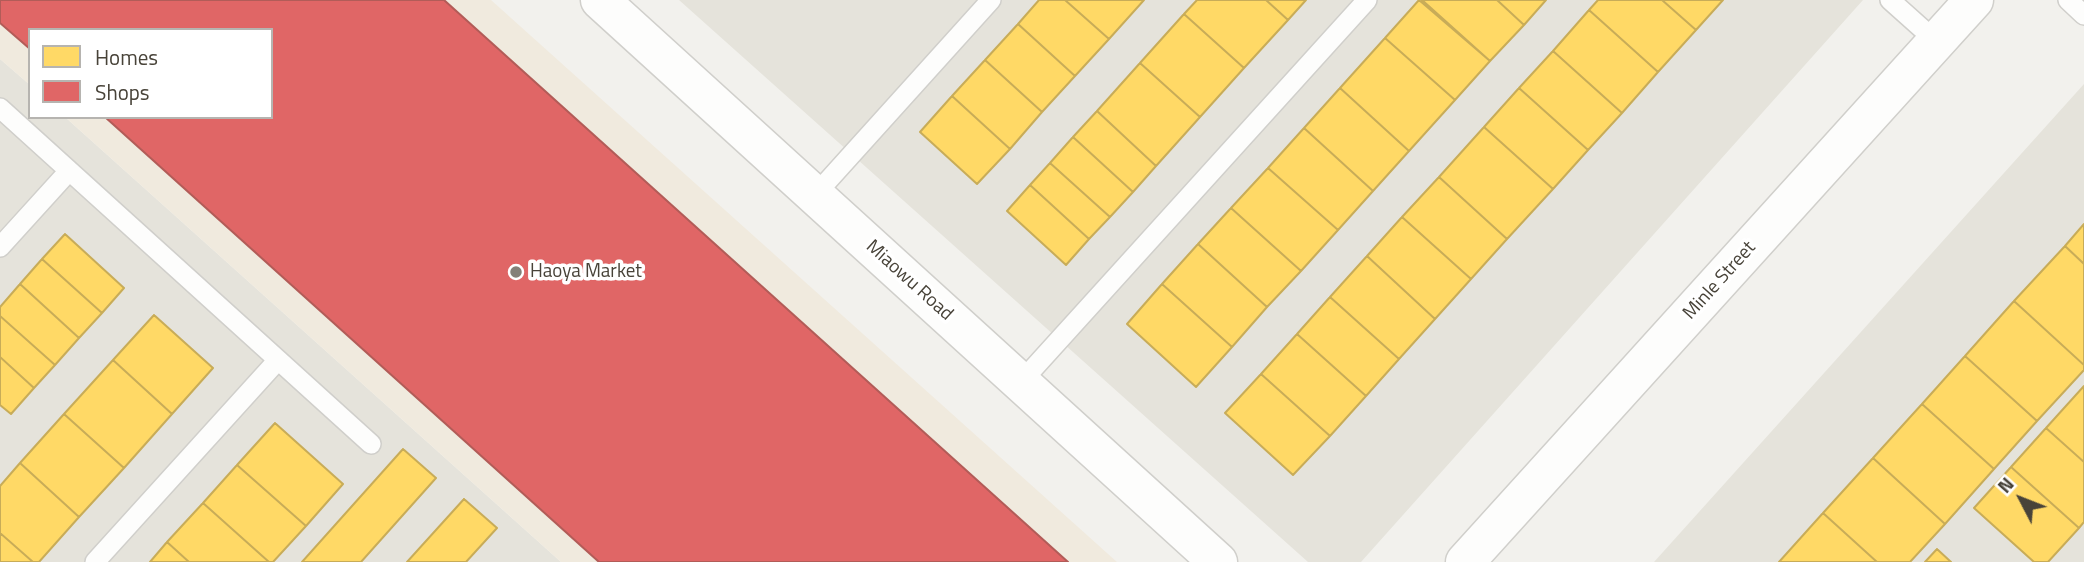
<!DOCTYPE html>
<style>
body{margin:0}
#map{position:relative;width:2084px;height:562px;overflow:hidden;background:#f2f1ed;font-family:"Titillium Web",sans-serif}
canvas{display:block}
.legend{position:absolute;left:28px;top:28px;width:245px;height:91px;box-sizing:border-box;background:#fff;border:2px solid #b6b4b0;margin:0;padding:9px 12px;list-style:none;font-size:21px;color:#484339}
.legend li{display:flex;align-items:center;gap:14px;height:35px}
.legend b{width:35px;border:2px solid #b6b4b0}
.north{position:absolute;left:1986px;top:464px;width:70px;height:70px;-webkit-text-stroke:5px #fff;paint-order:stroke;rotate:312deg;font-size:19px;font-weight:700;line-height:28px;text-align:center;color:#484339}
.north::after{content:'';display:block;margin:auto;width:24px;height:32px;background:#484339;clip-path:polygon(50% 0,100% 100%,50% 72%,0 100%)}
</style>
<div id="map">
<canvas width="2084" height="562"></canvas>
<ul class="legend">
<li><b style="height:19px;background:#ffd966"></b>Homes</li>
<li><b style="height:19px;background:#e06666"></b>Shops</li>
</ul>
<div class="north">N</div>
</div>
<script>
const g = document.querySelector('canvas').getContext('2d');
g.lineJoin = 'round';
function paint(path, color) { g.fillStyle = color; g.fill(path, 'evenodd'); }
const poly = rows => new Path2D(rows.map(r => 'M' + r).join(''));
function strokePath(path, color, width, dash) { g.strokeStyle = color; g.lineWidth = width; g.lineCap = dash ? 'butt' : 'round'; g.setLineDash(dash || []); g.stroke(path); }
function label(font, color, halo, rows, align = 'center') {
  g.font = font + ' "Titillium Web",sans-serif'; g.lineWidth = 7; g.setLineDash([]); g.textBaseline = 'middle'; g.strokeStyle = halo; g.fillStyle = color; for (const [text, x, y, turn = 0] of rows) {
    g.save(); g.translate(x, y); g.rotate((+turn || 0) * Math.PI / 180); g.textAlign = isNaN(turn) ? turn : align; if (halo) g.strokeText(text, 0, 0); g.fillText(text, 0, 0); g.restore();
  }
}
paint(poly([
 [679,0,1863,0,1361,562,1308,562],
 [0,59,30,85,30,117,65,117,561,562,0,562],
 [2084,84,2084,562,1654,562]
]), '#e5e3db');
paint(poly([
 [0,0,491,0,1117,562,561,562,65,117,271,117,271,30,30,30,30,85,0,59]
]), '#f0eade');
const homes = poly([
 [1039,0,1065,0,1109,39,1075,76,1018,24,1039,0],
 [1065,0,1144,0,1109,39,1065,0],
 [1197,0,1266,0,1288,20,1244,68,1184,14,1197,0],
 [1266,0,1306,0,1288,20,1266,0],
 [1419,0,1490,61,1455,100,1385,38,1419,0],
 [1422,0,1497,0,1524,25,1490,61,1422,0],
 [1497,0,1546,0,1524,25,1497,0],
 [1598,0,1662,0,1696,30,1658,72,1589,10,1598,0],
 [1662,0,1723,0,1696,30,1662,0],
 [1589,10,1658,72,1622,113,1553,51,1589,10],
 [1184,14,1244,68,1200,117,1140,63,1184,14],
 [1018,24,1075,76,1042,112,985,60,1018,24],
 [1385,38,1455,100,1409,151,1340,88,1385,38],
 [1553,51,1622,113,1588,150,1519,88,1553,51],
 [985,60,1042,112,1010,149,952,96,985,60],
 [1140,63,1200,117,1156,166,1097,111,1140,63],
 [1340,88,1409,151,1373,191,1304,128,1340,88],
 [1519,88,1588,150,1553,189,1484,127,1519,88],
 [952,96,1010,149,977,184,920,132,952,96],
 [1097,111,1156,166,1133,192,1073,137,1097,111],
 [1484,127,1553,189,1507,239,1439,177,1484,127],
 [1304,128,1373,191,1338,230,1268,168,1304,128],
 [1073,137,1133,192,1110,217,1050,163,1073,137],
 [1050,163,1110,217,1089,239,1030,185,1050,163],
 [1268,168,1338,230,1301,271,1231,208,1268,168],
 [1439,177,1507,239,1471,279,1402,217,1439,177],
 [1030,185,1089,239,1066,265,1007,211,1030,185],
 [1231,208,1301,271,1267,307,1198,244,1231,208],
 [1402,217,1471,279,1435,319,1367,256,1402,217],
 [2084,224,2084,264,2065,246,2084,224],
 [65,234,124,288,102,313,42,259,65,234],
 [1198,244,1267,307,1232,347,1162,284,1198,244],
 [2065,246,2084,264,2084,365,2014,301,2065,246],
 [1367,256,1435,319,1399,359,1330,297,1367,256],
 [42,259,102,313,79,338,20,284,42,259],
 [20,284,79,338,55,365,0,316,0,307,20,284],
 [1162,284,1232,347,1196,387,1127,324,1162,284],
 [1330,297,1399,359,1366,396,1297,334,1330,297],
 [2014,301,2084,365,2084,370,2037,421,1965,356,2014,301],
 [154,315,213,368,172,414,113,360,154,315],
 [0,316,55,365,34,388,0,357,0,316],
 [1297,334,1366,396,1330,436,1261,374,1297,334],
 [1965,356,2037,421,1994,469,1922,404,1965,356],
 [0,357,34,388,11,414,0,405,0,357],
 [113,360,172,414,124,468,64,414,113,360],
 [1261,374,1330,436,1293,475,1225,413,1261,374],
 [2084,386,2084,462,2046,428,2084,386],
 [1922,404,1994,469,1945,524,1873,458,1922,404],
 [64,414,124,468,79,517,20,463,64,414],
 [275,423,343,484,306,526,237,465,275,423],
 [2046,428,2084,462,2084,522,2079,528,2011,467,2046,428],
 [403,449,436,478,361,562,302,562,403,449],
 [1873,458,1945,524,1910,562,1877,562,1823,513,1873,458],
 [20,463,79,517,39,562,33,562,0,533,0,486,20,463],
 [237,465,306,526,273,562,269,562,203,503,237,465],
 [2011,467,2079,528,2048,562,2034,562,1974,508,2011,467],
 [464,499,497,528,466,562,407,562,464,499],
 [203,503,269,562,189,562,167,542,203,503],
 [1823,513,1877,562,1779,562,1823,513],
 [0,533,33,562,0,562,0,533],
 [167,542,189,562,150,562,167,542],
 [1937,549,1951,562,1925,562,1937,549]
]);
paint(homes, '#ffd966');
strokePath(homes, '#c8ac58', 2);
const shops = poly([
 [0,0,444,0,1068,562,599,562,105,117,271,117,271,30,30,30,30,49,0,23,0,0]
]);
paint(shops, '#e06666');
strokePath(shops, '#b25c58', 2);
const service = poly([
 [1890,0,1937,42],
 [2068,0,2084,15],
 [0,108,371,444],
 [815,195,991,0],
 [0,247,69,171],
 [1021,382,1367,0],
 [95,562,278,360]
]);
const minor = poly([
 [600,0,1218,562]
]);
const tertiary = poly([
 [1465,562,1974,0]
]);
strokePath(service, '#d0cfcb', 22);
strokePath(minor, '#d0cfcb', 41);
strokePath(tertiary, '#d0cfcb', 41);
strokePath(service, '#fdfdfc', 19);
strokePath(minor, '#fdfdfc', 38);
strokePath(tertiary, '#fdfdfc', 38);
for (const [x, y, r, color] of [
 [516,272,7,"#848078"]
]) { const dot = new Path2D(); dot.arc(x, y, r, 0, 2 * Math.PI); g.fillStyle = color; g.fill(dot); strokePath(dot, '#fff', 2.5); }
label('19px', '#484339', '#fff', [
 ["Haoya Market",530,272]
], 'left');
label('19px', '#484339', '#fff', [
 ["Miaowu Road",909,281,42],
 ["Minle Street",1720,281,-48]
]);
</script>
